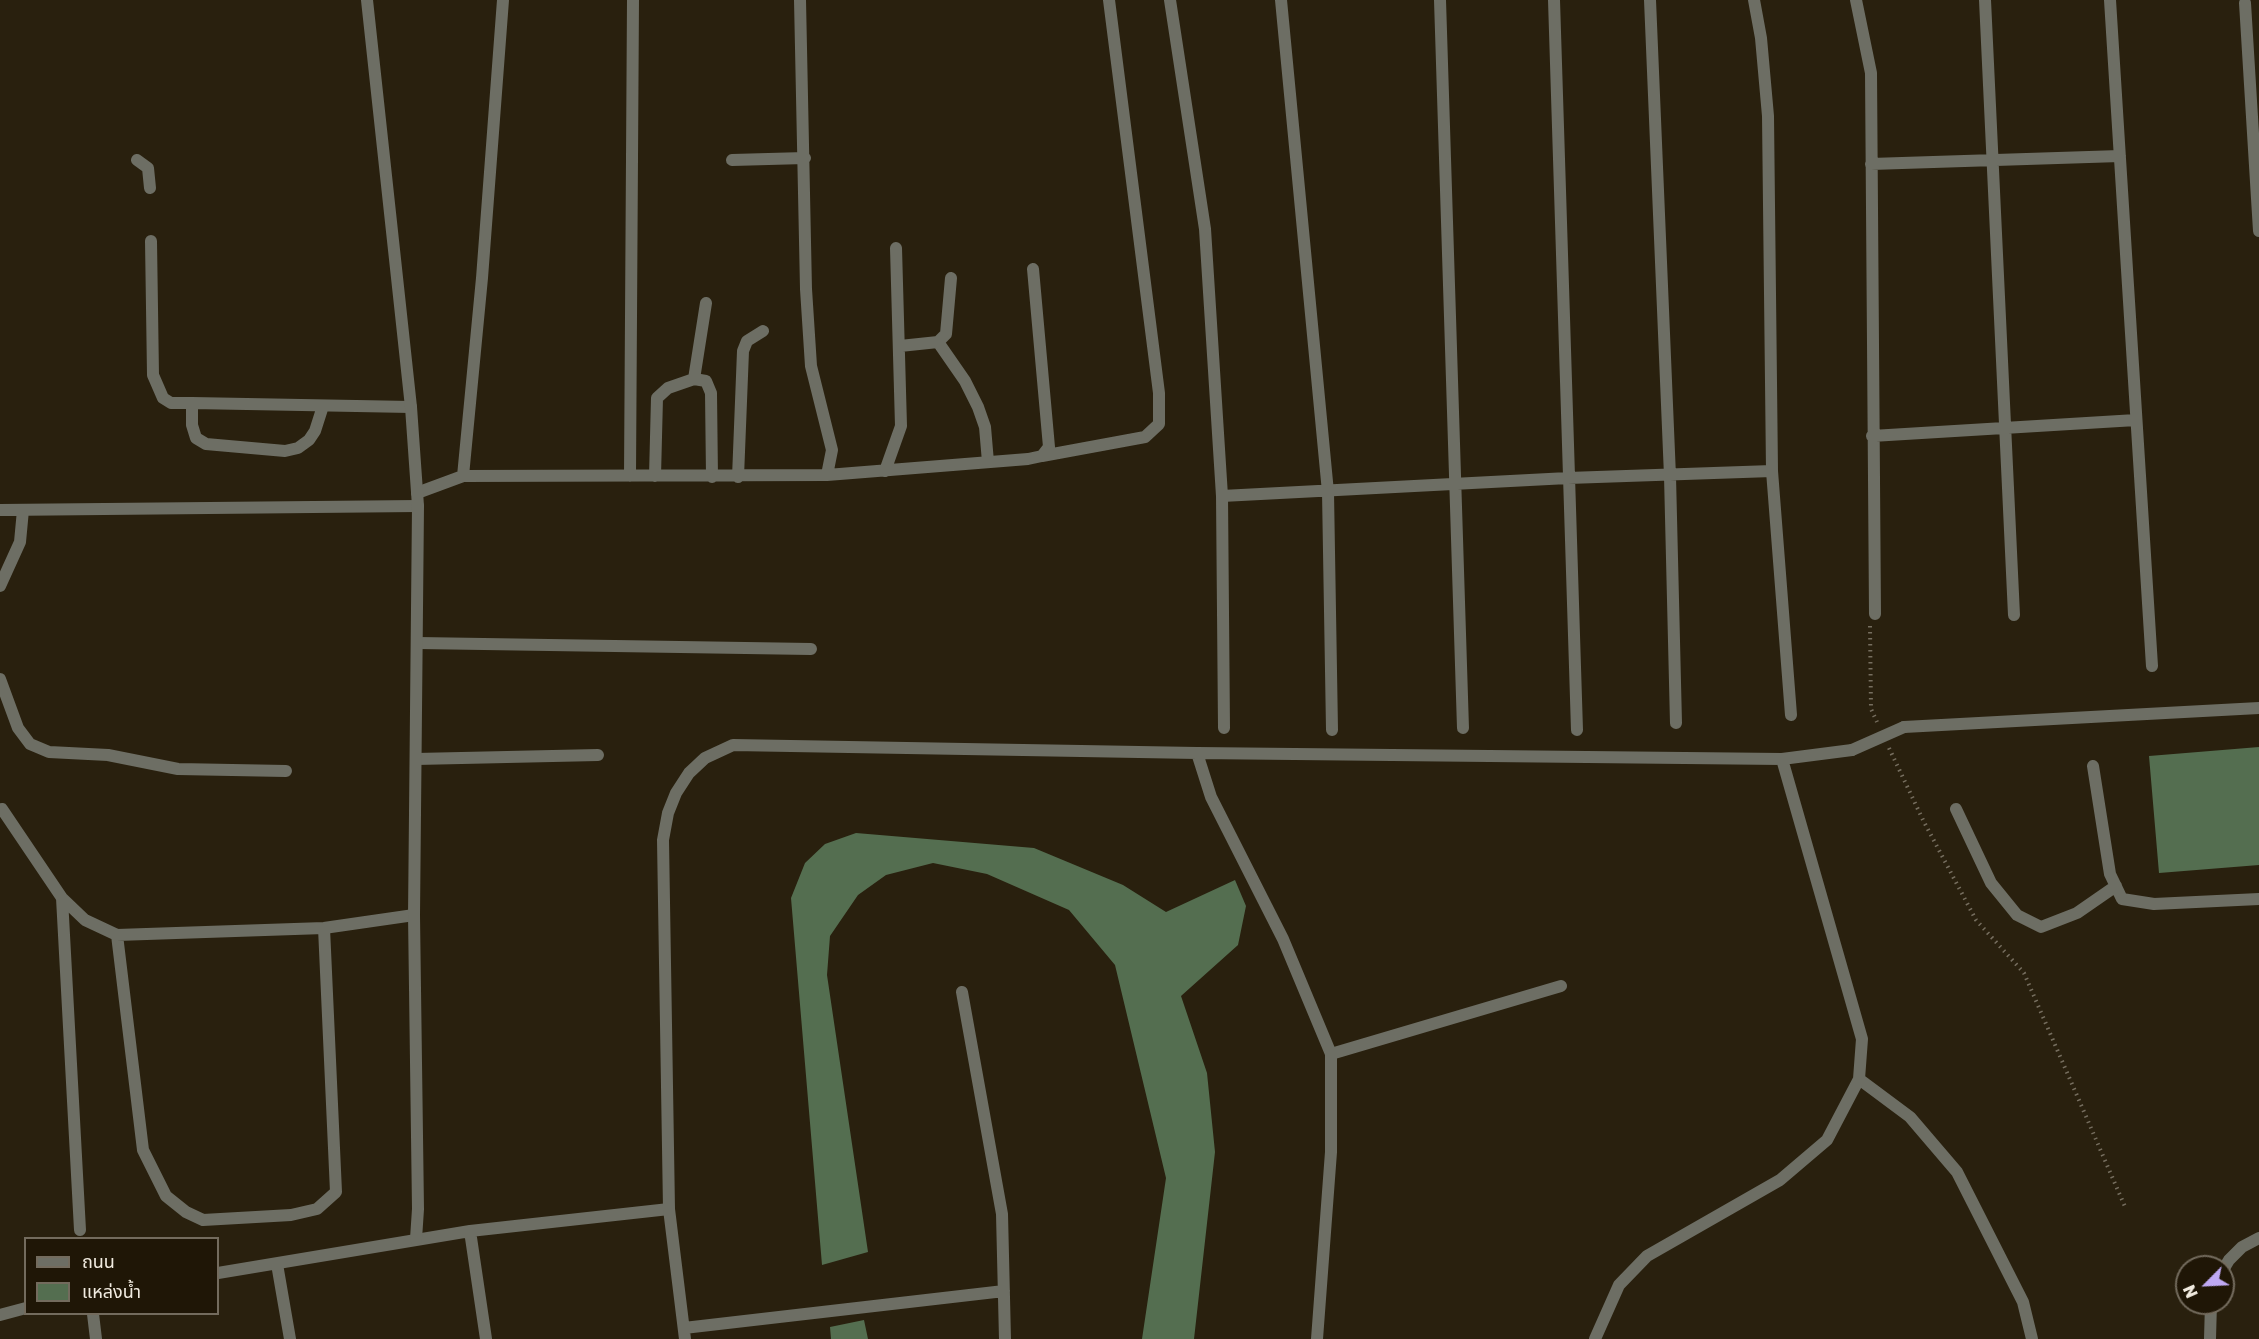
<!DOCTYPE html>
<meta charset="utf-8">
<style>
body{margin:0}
#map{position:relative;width:2259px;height:1339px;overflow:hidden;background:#29200e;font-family:"Golos Text","Noto Sans Thai",sans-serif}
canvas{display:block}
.legend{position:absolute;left:24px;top:1237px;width:195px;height:78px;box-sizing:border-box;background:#1f1606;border:2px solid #736b5d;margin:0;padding:8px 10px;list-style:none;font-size:18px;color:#f1ebe0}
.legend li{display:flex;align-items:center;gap:12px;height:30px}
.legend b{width:30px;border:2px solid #736b5d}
.north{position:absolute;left:2175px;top:1255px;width:60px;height:60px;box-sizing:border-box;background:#1f1606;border:2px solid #736b5d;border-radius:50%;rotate:246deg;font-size:16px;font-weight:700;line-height:24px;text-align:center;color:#f1ebe0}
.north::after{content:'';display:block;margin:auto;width:21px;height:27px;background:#bfa9f4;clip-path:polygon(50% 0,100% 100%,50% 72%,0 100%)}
</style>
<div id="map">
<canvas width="2259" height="1339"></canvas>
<ul class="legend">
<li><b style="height:8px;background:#6d6e64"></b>ถนน</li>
<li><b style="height:16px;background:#546e50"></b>แหล่งน้ำ</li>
</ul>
<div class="north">N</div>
</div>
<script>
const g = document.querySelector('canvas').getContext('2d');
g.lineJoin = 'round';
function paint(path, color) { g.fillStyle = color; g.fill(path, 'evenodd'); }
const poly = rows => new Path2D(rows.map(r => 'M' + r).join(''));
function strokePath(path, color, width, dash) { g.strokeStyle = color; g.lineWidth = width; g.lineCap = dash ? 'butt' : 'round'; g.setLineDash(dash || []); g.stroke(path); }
paint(poly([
 [2259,747,2259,865,2159,873,2149,756],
 [856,833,1034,848,1123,885,1166,912,1235,880,1246,906,1238,945,1181,996,1207,1073,1215,1152,1194,1339,1142,1339,1166,1178,1115,965,1069,910,987,874,933,863,886,875,858,895,830,936,827,975,868,1252,822,1265,791,898,805,863,825,844],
 [864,1320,868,1339,831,1339,830,1327]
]), '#546e50');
strokePath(poly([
 [1870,626,1871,709,1877,722],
 [1889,748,1923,820,1976,920,2024,973,2126,1209]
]), '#766e5f', 4, [1.5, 4.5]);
strokePath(poly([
 [800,0,806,289,811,366,832,450,827,475],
 [137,160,148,168,150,188],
 [732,160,805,158],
 [151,241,153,375,163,398,171,403,192,403,411,407],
 [938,342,965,381,978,407,985,427,988,462],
 [900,346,938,342,946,334,951,278],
 [694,379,706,303],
 [192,403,192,425,196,438,206,444,285,451,298,448,309,440,315,431,323,406],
 [1042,456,1145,437,1159,424,1159,393,1109,0],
 [885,471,901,426,896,248],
 [463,476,482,278,503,0],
 [630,476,633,0],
 [655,476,657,398,668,388,694,379,706,381,711,393,712,477],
 [738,477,743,351,747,341,763,331],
 [417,493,463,476,827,475,1028,459,1042,456,1049,447,1033,269],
 [0,510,418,506],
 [0,586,20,542,23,510],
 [418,643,811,649],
 [0,679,18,728,30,744,49,752,108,755,178,769,286,771],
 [416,759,598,755],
 [2,809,62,898,85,920,117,935,324,928,414,915],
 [62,898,80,1230],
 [117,935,143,1150,166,1196,186,1212,203,1220,291,1215,317,1209,336,1192,324,928],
 [470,1231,486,1339],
 [277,1264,290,1339],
 [218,1273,470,1231,669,1209],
 [93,1314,96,1339],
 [0,1315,26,1308]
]), '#6d6e64', 12);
strokePath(poly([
 [367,0,411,407,418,506,414,915,418,1209,416,1239],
 [1170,0,1205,229,1222,496,1224,728],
 [1281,0,1328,492,1332,730],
 [1440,0,1463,728],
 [1554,0,1577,730],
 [1650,0,1670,476,1676,723],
 [1754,0,1761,38,1768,116,1772,471,1791,715],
 [1856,0,1871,73,1875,614],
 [1985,0,2014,615],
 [2110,0,2152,666],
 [2245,3,2259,231],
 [1871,164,2120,156],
 [1872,436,2136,420],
 [1222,496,1568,478,1772,471],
 [1904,727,2259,708],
 [1197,753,1211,797,1283,939,1331,1054,1331,1152,1317,1339],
 [2093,766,2110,874,2122,899,2154,904,2259,899],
 [1956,809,1991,883,2017,915,2041,927,2077,913,2116,886],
 [962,992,1002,1214,1005,1339],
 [1331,1054,1561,986],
 [1859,1079,1910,1117,1957,1172,2023,1302,2032,1339],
 [2223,1270,2229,1260,2242,1247,2259,1238],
 [684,1328,1004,1291],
 [685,1339,669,1209,663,840,668,813,676,793,689,773,705,758,733,745,1197,753,1782,759,1852,750],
 [1595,1339,1619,1285,1647,1256,1780,1180,1827,1140,1859,1079,1862,1039,1782,759],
 [2210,1339,2211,1303]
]), '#6d6e64', 12);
strokePath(poly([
 [1852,750,1904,727]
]), '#6d6e64', 12);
</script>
